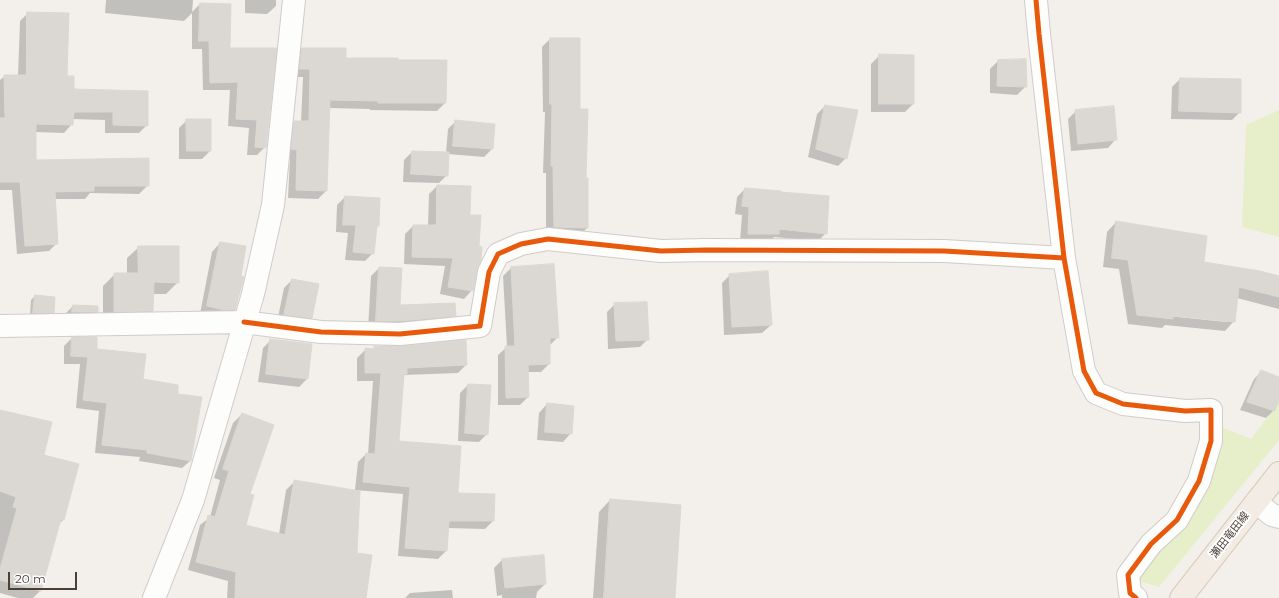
<!DOCTYPE html>
<meta charset="utf-8">
<style>
body{margin:0}
#map{position:relative;width:1279px;height:598px;overflow:hidden;background:#f3f0ec;font-family:Montserrat,sans-serif}
canvas{display:block}
.scale{position:absolute;left:8px;top:572px;width:69px;height:18px;box-sizing:border-box;border:2px solid #4b4036;border-top:0;padding-left:5px;font-size:12px;line-height:14px;white-space:nowrap;color:#4b4036;-webkit-text-stroke:3px #fff;paint-order:stroke}
</style>
<div id="map">
<canvas width="1279" height="598"></canvas>
<div class="scale">20 m</div>
</div>
<script>
const ctx = document.querySelector('canvas').getContext('2d');
ctx.lineJoin = 'round';
function fillPath(path, color) { ctx.fillStyle = color; ctx.fill(path, 'evenodd'); }
function stroke(path, color, width, dash) { ctx.strokeStyle = color; ctx.lineWidth = width; ctx.lineCap = dash ? 'butt' : 'round'; ctx.setLineDash(dash || []); ctx.stroke(path); }
function write(font, color, halo, rows, align = 'center') {
  ctx.font = font + ' Montserrat,"Noto Sans JP",sans-serif'; ctx.lineWidth = 4; ctx.setLineDash([]); ctx.textBaseline = 'middle'; ctx.strokeStyle = halo; ctx.fillStyle = color; for (const [text, x, y, turn = 0] of rows) {
    ctx.save(); ctx.translate(x, y); ctx.rotate((+turn || 0) * Math.PI / 180); ctx.textAlign = isNaN(turn) ? turn : align; if (halo) ctx.strokeText(text, 0, 0); ctx.fillText(text, 0, 0); ctx.restore();
  }
}
const green = new Path2D(`
 M1279,110V237L1242,227L1246,125Z
 M1279,402V440L1159,587L1133,579L1169,529L1221,427L1251,439Z`);
const shadow = new Path2D(`
 M106,0H193L192,13L184,21L105,13Z
 M245,0H276V6L267,14L245,13Z
 M200,4L229,49H275L265,147L257,155H247L249,128L228,126L230,90H203L202,49H192V12Z
 M28,13L73,90L147,125L139,133H105V120L72,119V124L64,133L35,132V161L148,185L139,194L90,193L85,199H54L57,243L49,251L17,254L12,190H0V80L5,76H18L20,21Z
 M550,39L579,110L585,179L587,228L579,236L546,235V173H543L545,112H543L542,47Z
 M302,49L345,59L397,61L445,103L437,111L370,110V109L329,108L326,191L318,199L288,198L290,157H284L286,130L295,122H301L303,77H292L294,57Z
 M879,56H913V104L905,112H871V64Z
 M998,61L1026,86L1017,95L990,93V69Z
 M1180,79L1240,80V112L1232,120L1171,119L1172,87Z
 M825,106L846,158L838,166L808,157L817,114Z
 M1076,111L1116,139L1108,148L1071,151L1068,119Z
 M187,120L210,151L202,159H179V128Z
 M456,121L492,149L484,157L448,154L447,175L439,183L403,182L404,160L412,152L446,153L448,129Z
 M437,186L469,216L476,269L472,290L464,299L440,294L445,266L404,264L405,234L413,226H428L429,194Z
 M745,189L826,233L818,241L774,237L770,242L740,241L742,215L735,214L737,197Z
 M345,197L378,226L376,228L373,253L365,261L345,260L348,233L336,232L337,205Z
 M1116,222L1202,263L1279,277V309L1237,298L1234,321L1225,331L1165,325L1162,328L1128,324L1119,269L1103,267L1107,232ZM1168,314L1227,320V322L1168,316Z
 M220,243L235,309L226,317L200,314L212,252Z
 M139,247L178,282L166,294H152V311L140,322L103,323V286L115,274H127V258Z
 M379,268L399,306L455,315L447,324L368,329L371,276Z
 M511,268L558,337L550,345L549,364L541,372H527L528,397L520,405H498V355L507,347L503,276Z
 M730,275L771,325L762,333L724,335L722,283Z
 M292,280L311,318L303,326L277,322L284,288Z
 M35,296L53,312L49,316H30L31,300Z
 M615,304L648,339L640,347L608,349L607,312Z
 M73,306L97,311L85,323L61,318Z
 M72,338L96,350L142,380L177,395L190,461L182,468L139,461L140,457L95,453L99,411L76,408L80,364H64V346Z
 M271,340L307,379L299,387L258,382L263,348Z
 M375,347L466,365L458,373L404,375L398,442L457,494L494,495L493,521L485,529L447,528L446,551L438,559L398,556L403,494L355,490L358,462L366,454H368L373,381H357V358L366,349L372,350Z
 M1262,371L1279,378V397L1274,410L1266,418L1240,410L1254,379Z
 M468,385L487,434L479,442L458,441L460,393Z
 M547,404L571,433L563,442L537,440L539,413Z
 M0,411L43,455L77,464L63,520L58,525L40,591L33,598H18L0,593Z
 M242,414L248,495L245,526L279,534L286,490L295,481L356,554L365,598H227L228,581L188,570L200,525L210,517L220,480L214,478L233,423Z
 M610,500L674,598H593L599,512Z
 M502,560L545,584L537,592L536,598H502V595L497,596L494,568Z
 M452,590L453,598H405L410,593Z`);
const building = new Path2D(`
 M200,3L231,4L230,48H277L266,148L255,147L257,120L236,119L238,82L210,83L209,41H199Z
 M27,12L69,13L67,76H74V89L148,91V126L113,125V112H74L73,125L36,124V160L149,158V186H94V191L55,192L58,244L25,246L20,182H0V118H5L4,75H26Z
 M550,38H580V109H588L586,178H588V228L554,227L553,166H551L552,104H550Z
 M302,48H346V58H398V60H447L446,103H378V101L330,100L327,191L296,190L297,150L291,149L294,121H309L310,69H299Z
 M879,54L914,55V104H879Z
 M1026,59L1027,87L997,86L998,60Z
 M1180,78L1241,79V113L1179,111Z
 M825,105L858,110L847,159L816,149Z
 M1114,106L1117,140L1078,144L1075,110Z
 M186,119H211V151H187Z
 M455,120L495,124L493,149L453,146Z
 M412,151L449,152L448,176L411,174Z
 M437,185L471,186L470,215H481L479,246L482,247L481,260L477,270L473,291L448,287L453,258L412,257L413,225H436Z
 M745,188L781,191V192L829,196L827,234L779,229V234H748L749,207L742,206Z
 M345,196L380,198L379,226H377L374,254L353,252L356,225H343Z
 M1116,221L1207,236L1204,262L1260,271L1279,276V297L1239,287L1235,322L1173,316V319L1137,315L1128,260L1112,258Z
 M220,242L246,246L241,276L244,277L235,310H224L207,306Z
 M138,246H179V283L154,282L153,311L114,312V273H138Z
 M554,264L559,338H550V364L528,365L529,397L506,398L505,346H515L511,267Z
 M379,267L402,268L400,305L455,303L456,316L400,321H376Z
 M768,271L772,325L732,327L729,274Z
 M292,279L319,284L312,318L284,315Z
 M35,295L55,297L54,313H33Z
 M647,302L649,340L616,341L614,303Z
 M73,305L98,306V312H72Z
 M72,337H97V349L146,354L143,379L178,385V394L202,397L191,461L147,453V450L102,445L107,403L83,400L88,357L71,356Z
 M270,339L312,344L308,379L266,374Z
 M466,340L467,365L407,368V374H404L399,441L461,446L458,493L495,494L494,521H449L447,551L405,548L410,487L363,482L366,453L375,454L381,373H365V348L374,349V346H401Z
 M1261,370L1279,377V400L1275,411L1247,402Z
 M468,384L491,385L488,435L465,433Z
 M547,403L574,406L572,434L545,432Z
 M0,410L52,422L44,455L79,464L64,520L61,519L41,591L0,580V569L17,508L13,507L16,497L0,491Z
 M242,413L274,425L250,494L254,495L246,525L285,535L294,480L360,491L357,553L372,555L366,598H235L236,572L196,562L208,515L215,517L229,471L223,469Z
 M610,499L681,505L675,598H604Z
 M544,555L546,584L505,588L502,559Z`);
const minor = new Path2D(`
 M1036,0L1039,34L1064,258L1084,371L1096,393L1123,404L1185,411L1211,410V441L1199,481L1177,520L1151,544L1128,575L1130,593L1136,598
 M0,326L244,322L321,332L400,334L480,326L489,272L498,254L521,244L548,239L661,251L707,250L944,251L1064,258
 M1256,502L1272,515L1279,517
 M154,598L193,500L253,294L273,205L294,0`);
const major = new Path2D(`
 M1181,598L1279,473`);
const cycleway = new Path2D(`
 M1036,0L1039,34L1064,258L1084,371L1096,393L1123,404L1185,411L1211,410V441L1199,481L1177,520L1151,544L1128,575L1130,593L1136,598
 M244,322L321,332L400,334L480,326L489,272L498,254L521,244L548,239L661,251L707,250L944,251L1064,258`);
const streetNames = [
 ["瀬田竜田線",1230,535,-52]
];
fillPath(green, '#e6efc9');
fillPath(shadow, '#0003');
fillPath(building, '#dbd7d2');
stroke(building, '#dcd7d1', 1);
stroke(minor, '#d0ccc8', 24);
stroke(major, '#d8c9b7', 24);
stroke(minor, '#fdfdfc', 22);
stroke(major, '#f2ece4', 22);
stroke(cycleway, '#e8590c', 5);
write('11px', '#4b4036', '#fff', streetNames);
</script>
